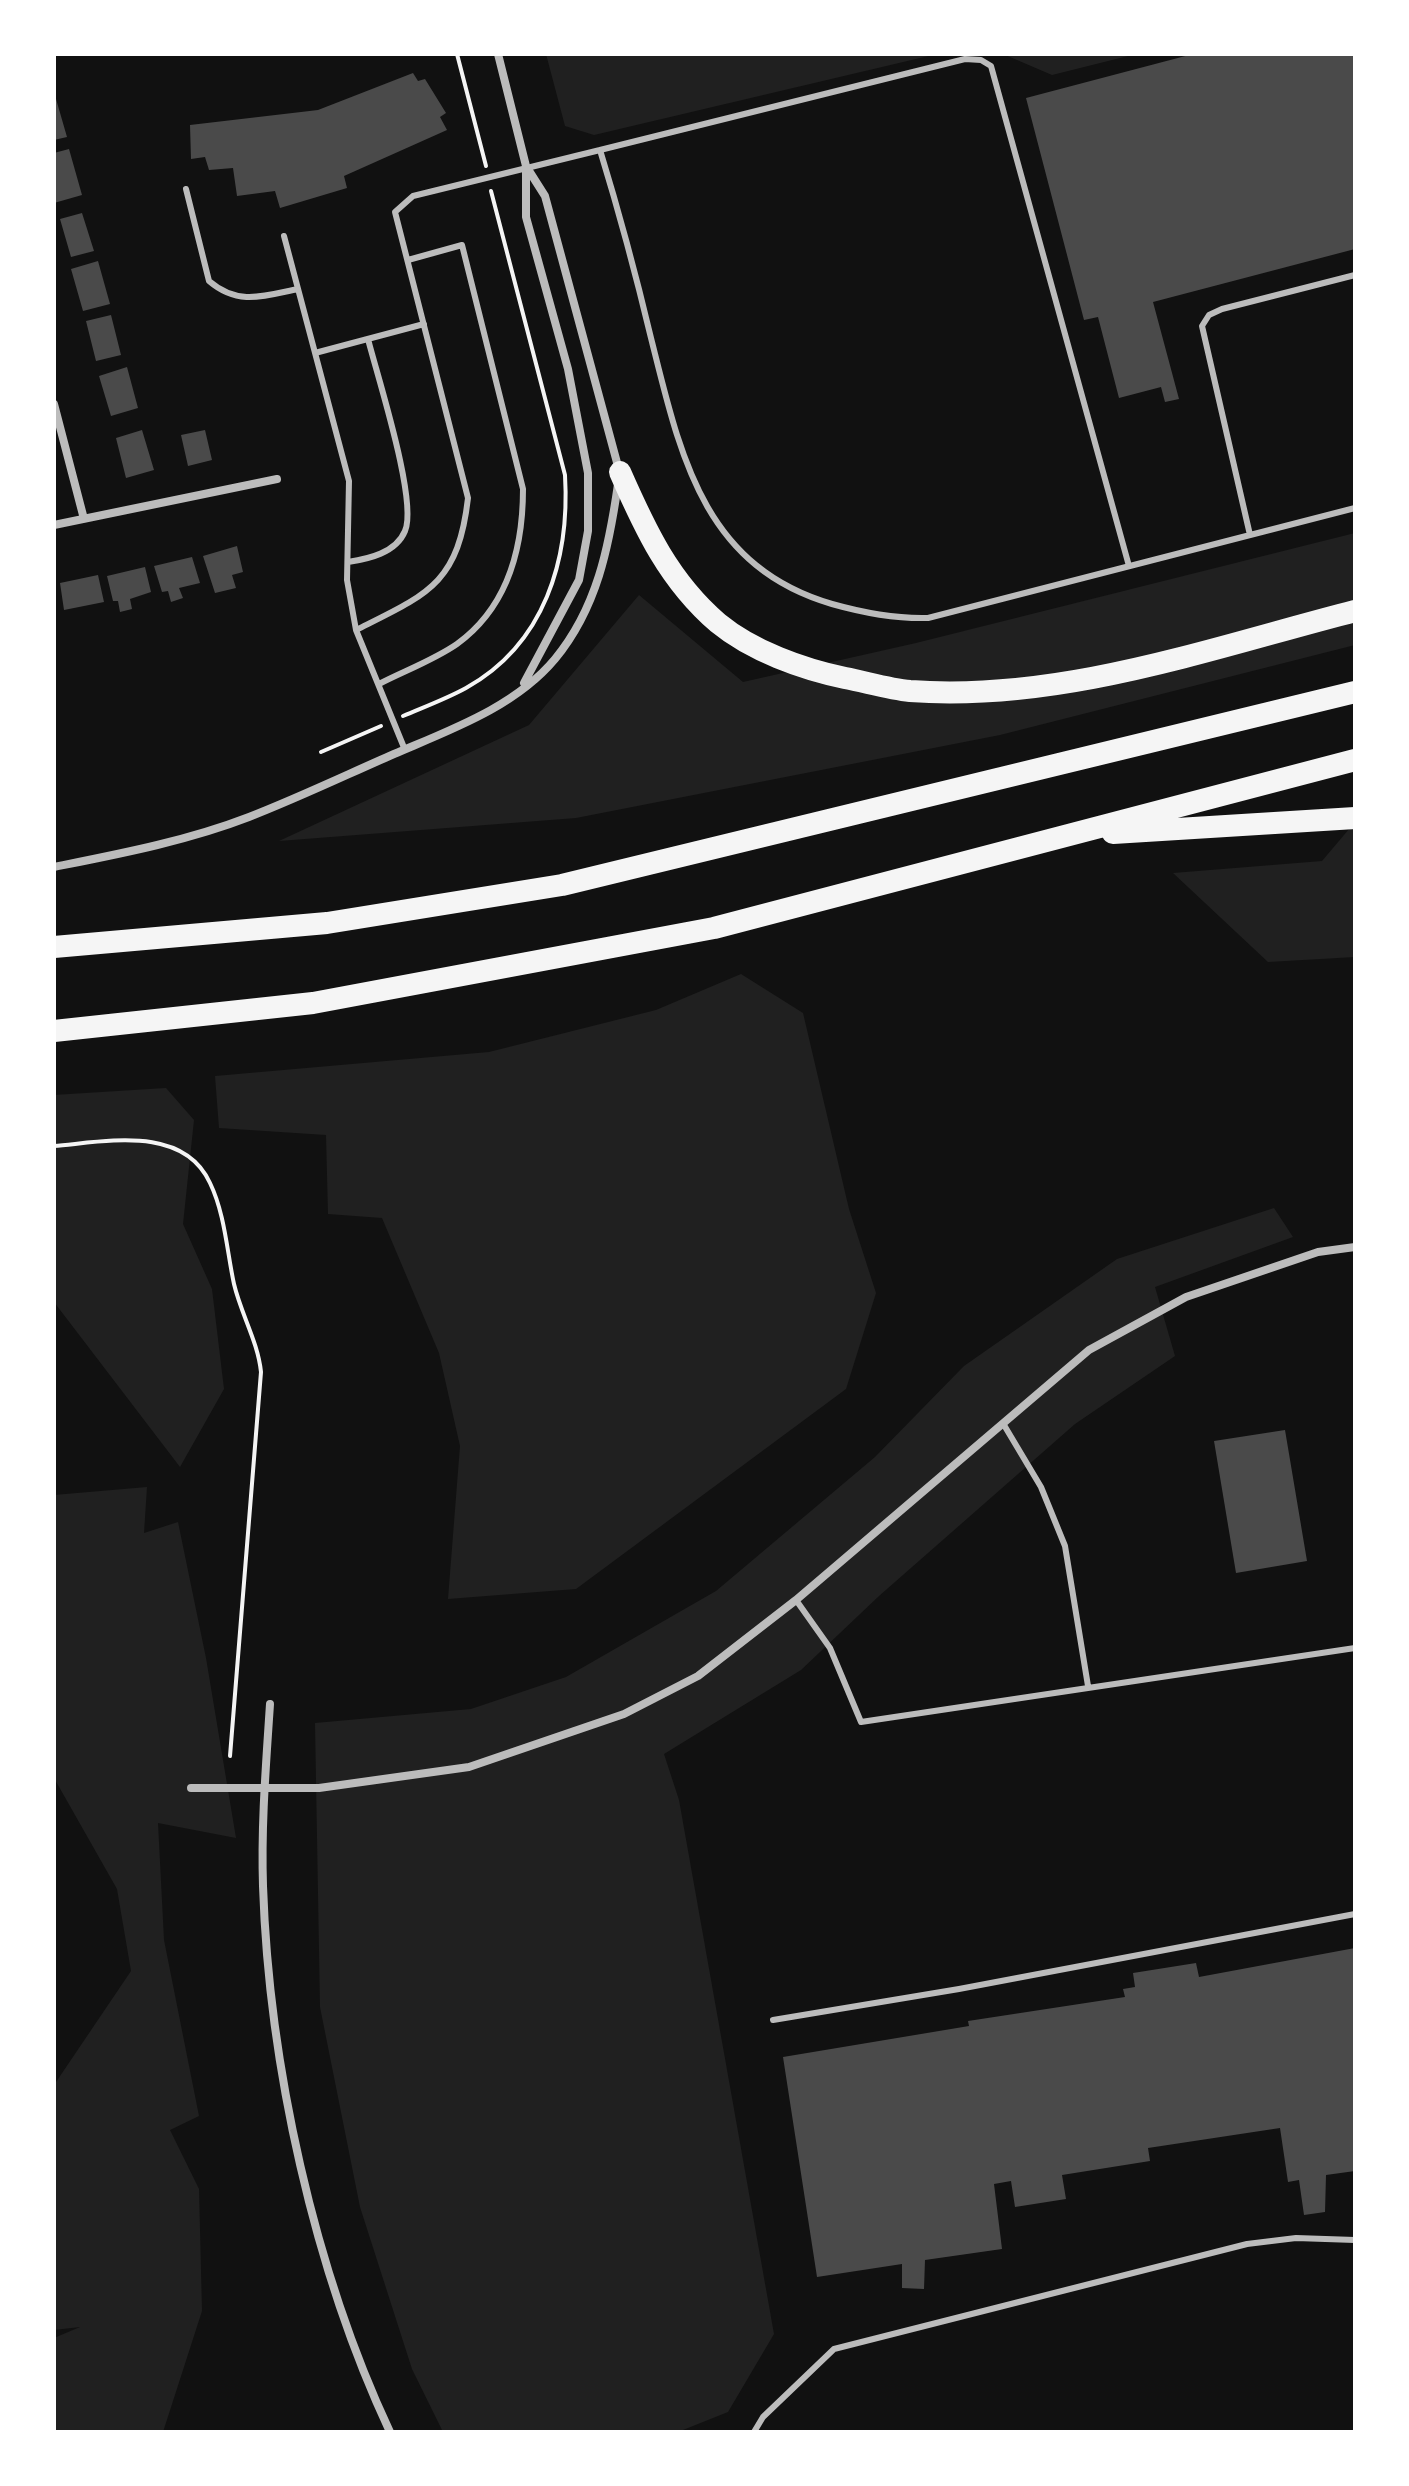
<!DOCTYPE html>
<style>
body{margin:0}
#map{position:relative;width:1409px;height:2486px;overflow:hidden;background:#111;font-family:"Fira Sans Condensed",sans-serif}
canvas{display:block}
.frame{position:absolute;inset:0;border:56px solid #fff;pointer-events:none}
</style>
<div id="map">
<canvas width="1409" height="2486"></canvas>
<div class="frame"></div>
</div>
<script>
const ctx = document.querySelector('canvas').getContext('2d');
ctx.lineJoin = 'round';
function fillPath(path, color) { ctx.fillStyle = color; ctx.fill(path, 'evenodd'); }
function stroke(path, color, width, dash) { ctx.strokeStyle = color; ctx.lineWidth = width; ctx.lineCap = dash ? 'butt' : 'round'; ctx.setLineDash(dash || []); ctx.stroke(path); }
const green = new Path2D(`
 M546,54H937L594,135L565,126Z
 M1003,54H1136L1052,75Z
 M1355,533V645L1000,735L576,818L279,841L529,725L639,595L743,682L916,643Z
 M1355,822V957L1268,962L1173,873L1322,861Z
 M741,974L803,1013L849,1209L876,1293L846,1389L576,1589L448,1599L460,1446L439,1353L382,1218L328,1214L326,1135L219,1128L215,1076L489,1052L656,1010Z
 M166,1088L194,1120L183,1224L212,1289L224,1389L180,1467L54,1302V1095Z
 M1274,1208L1293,1237L1155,1287L1175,1356L1075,1424L879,1596L801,1670L664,1754L679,1800L774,2334L728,2412L678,2432H443L412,2369L360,2207L320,2007L315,1723L471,1709L566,1677L716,1591L875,1457L964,1366L1117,1259Z
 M147,1487L144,1533L178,1522L206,1658L236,1838L158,1823L164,1940L199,2116L170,2130L199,2189L202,2311L163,2432H54V2338L80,2327L54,2330V2085L131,1971L117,1889L54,1778V1495Z`);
const building = new Path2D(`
 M1193,54H1355V249L1153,302L1179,399L1165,402L1161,387L1119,398L1098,317L1084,320L1026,98Z
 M413,73L418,81L425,79L446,113L440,117L447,130L344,176L347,188L280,208L275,191L237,196L233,168L209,170L205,157L191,159L190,125L318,110Z
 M54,92L67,137L54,140Z
 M69,149L82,195L54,203V153Z
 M82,213L94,251L71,257L60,219Z
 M98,261L110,304L83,311L71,269Z
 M111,315L121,355L96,361L86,321Z
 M127,367L138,408L111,416L99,376Z
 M142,430L154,470L126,478L116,438Z
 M205,430L212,460L188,466L181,435Z
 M237,546L243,572L232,575L236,588L215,593L203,556Z
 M192,557L200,583L179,588L183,598L171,602L168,591L162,592L154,566Z
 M145,567L151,592L130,599L132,609L120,612L118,601H113L107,576Z
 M98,575L104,602L64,610L60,583Z
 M1285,1430L1307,1561L1236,1573L1214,1441Z
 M1355,1948V2171L1326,2175L1325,2212L1304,2215L1299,2180L1288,2182L1280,2128L1148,2148L1150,2161L1062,2175L1066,2199L1015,2207L1011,2181L994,2184L1002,2249L925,2260L924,2289L902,2288V2264L817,2277L783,2057L969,2026L968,2021L1125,1997L1123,1989L1135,1987L1133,1973L1196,1963L1199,1977Z`);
const path = new Path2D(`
 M457,54L486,166
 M403,716C424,707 446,699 466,688C545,644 570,559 565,475L491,191
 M321,752L381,726
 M54,1146C104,1142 183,1124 210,1183C225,1214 227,1252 234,1284C241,1314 258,1342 261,1372L230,1756`);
const service = new Path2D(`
 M600,150L965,59L981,60L991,66L1129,566
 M186,189L209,281C238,306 264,296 298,289
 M284,236L349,481L347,580L356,630L405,750
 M315,353L424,324
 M1250,535L1202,326L1209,315L1222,309L1355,275
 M348,562C368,559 396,553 405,531C418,501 377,375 368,339
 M356,630C428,594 458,584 468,498L395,212L413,196L600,150C619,212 636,275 651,338C680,453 702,566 832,604C864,613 894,619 928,618L1355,508
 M379,684C404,671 434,660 457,644C508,607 523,549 523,489L462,245L408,260
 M1004,1425L1041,1487L1065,1546L1088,1686
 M796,1600L830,1648L861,1722L1355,1648
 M773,2020L959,1989L1355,1914
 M754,2432L763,2417L834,2349L1247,2244L1296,2238L1355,2240`);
const minor = new Path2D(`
 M498,54L526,166V217L568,369L588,473V531L579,580L524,683
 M526,166L545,196L619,470
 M54,404L84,519
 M54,525L277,479
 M54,867C119,854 187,841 249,817C298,798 346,775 394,754C450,730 515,707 555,659C597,608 609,547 618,484
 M270,1704C266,1765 261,1825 263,1886C269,2065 314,2270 390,2432
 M191,1788H319L469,1767L624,1714L698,1676L796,1600L1089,1350L1186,1297L1318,1252L1355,1247`);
const motorway = new Path2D(`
 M620,472C645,529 669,581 718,623C752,651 802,669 845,678C866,682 889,689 910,691C1061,702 1211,648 1355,611
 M1113,833L1355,818
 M54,947L327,923L562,885L1355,692
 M54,1031L313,1003L714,928L1355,760`);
fillPath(green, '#202020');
fillPath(building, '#4a4a4a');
stroke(path, '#f5f5f5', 4);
stroke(service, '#bcbcbc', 6);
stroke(minor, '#bcbcbc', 8);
stroke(motorway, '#f5f5f5', 22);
</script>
